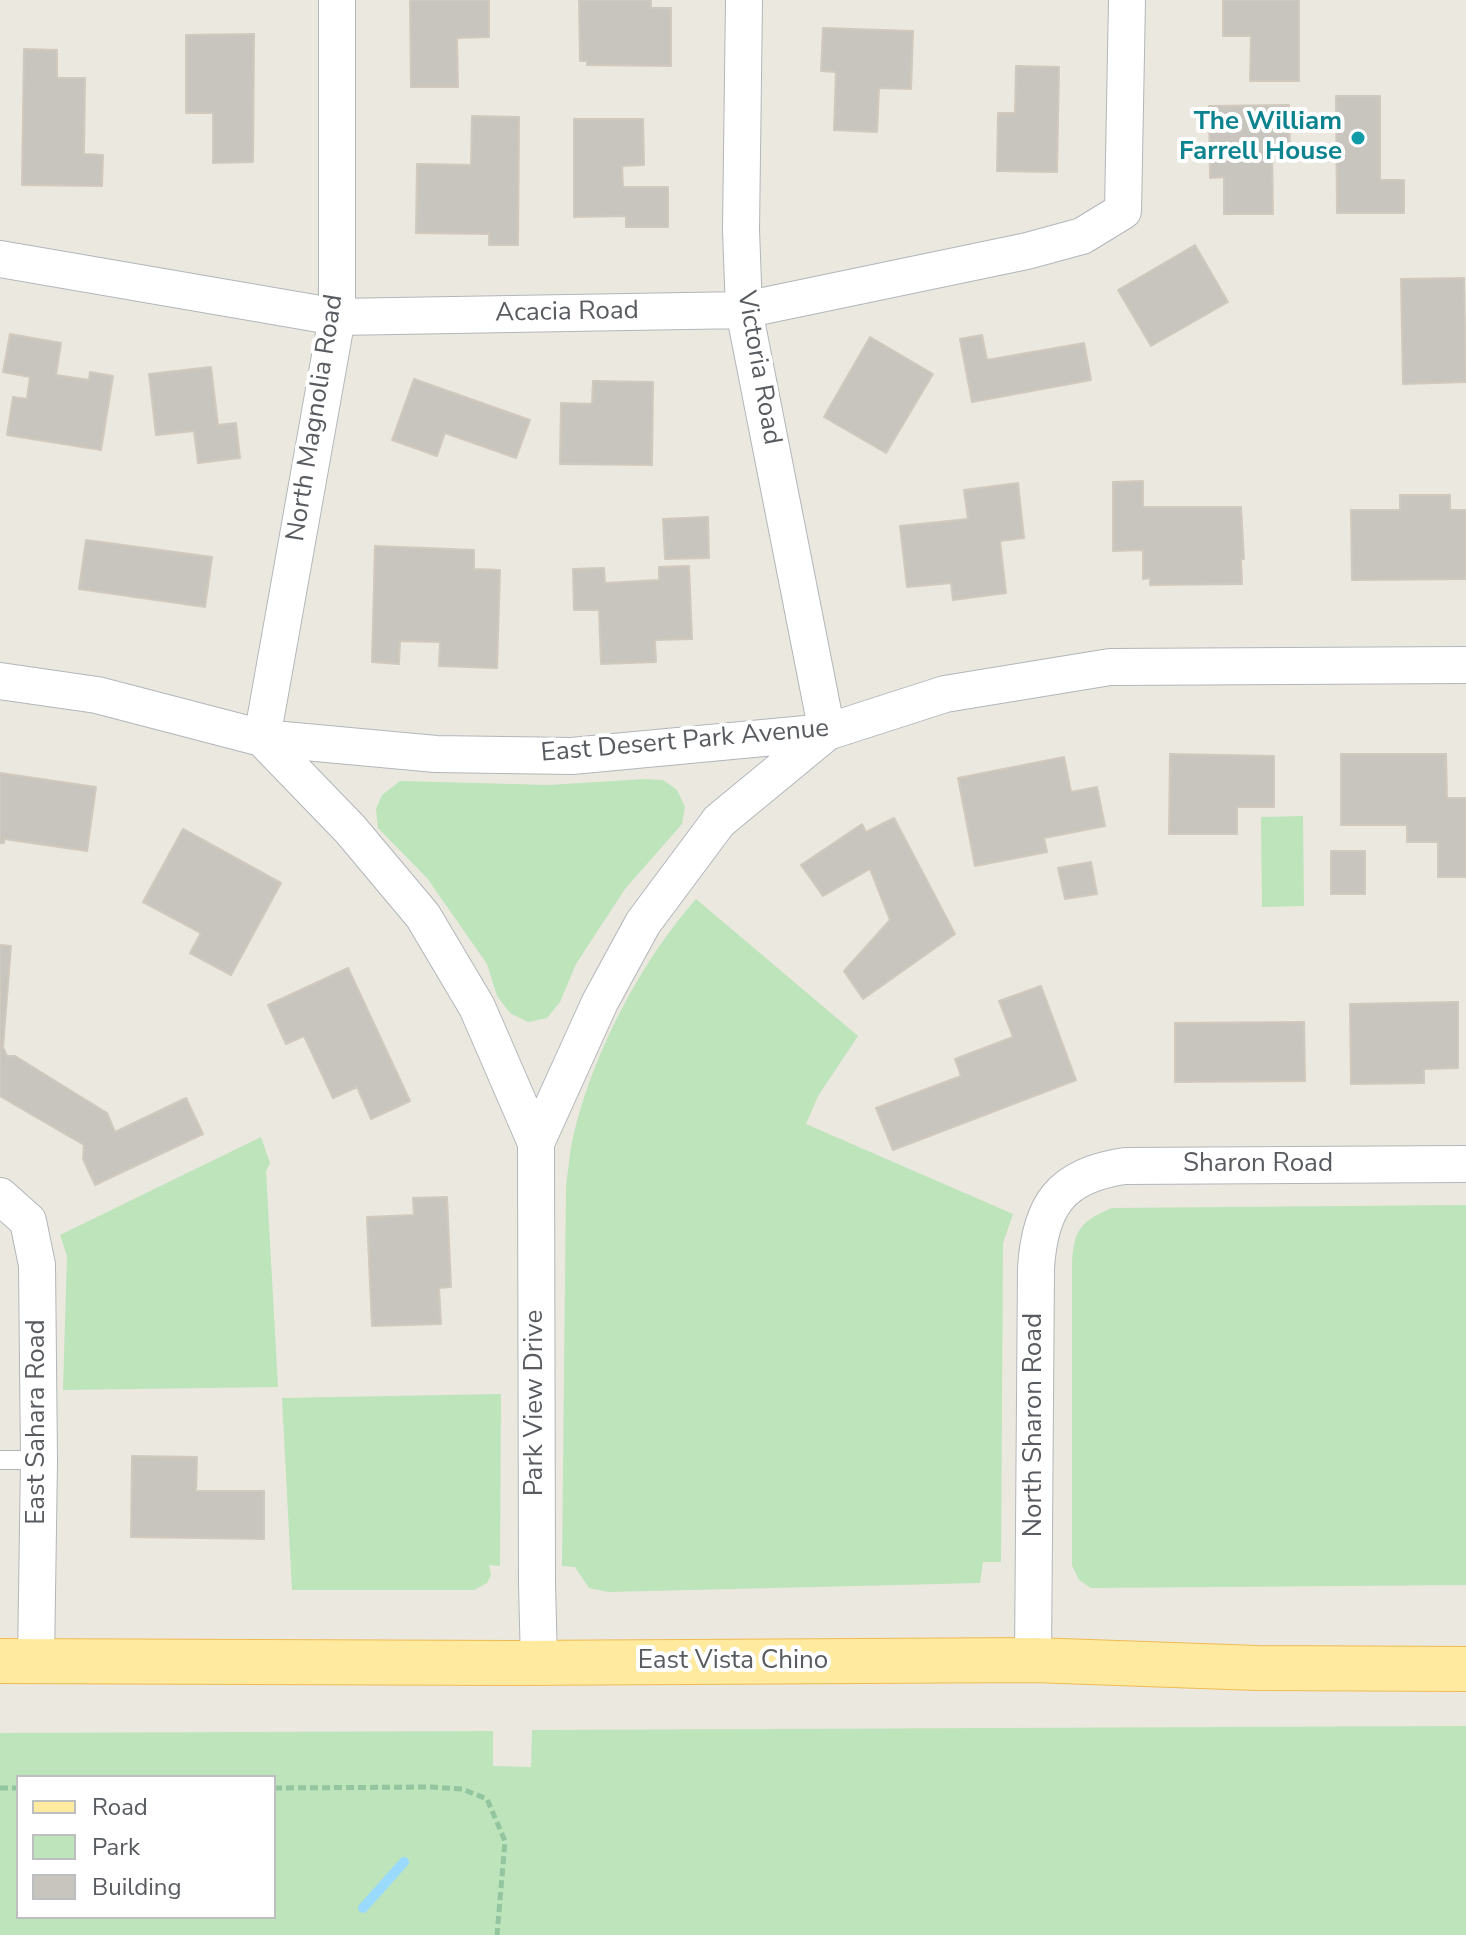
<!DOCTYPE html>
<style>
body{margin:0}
#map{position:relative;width:1466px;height:1935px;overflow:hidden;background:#ebe8df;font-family:"Nunito Sans",sans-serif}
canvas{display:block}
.legend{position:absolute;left:16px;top:1775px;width:260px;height:144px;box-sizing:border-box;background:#fff;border:2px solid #bcbebf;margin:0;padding:10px 14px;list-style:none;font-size:24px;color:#585c60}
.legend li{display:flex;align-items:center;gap:16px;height:40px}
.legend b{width:40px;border:2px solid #bcbebf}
</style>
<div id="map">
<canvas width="1466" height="1935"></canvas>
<ul class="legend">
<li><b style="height:10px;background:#ffeaa0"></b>Road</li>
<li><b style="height:22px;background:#bde4ba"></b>Park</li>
<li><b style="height:22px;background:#c8c4be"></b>Building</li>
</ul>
</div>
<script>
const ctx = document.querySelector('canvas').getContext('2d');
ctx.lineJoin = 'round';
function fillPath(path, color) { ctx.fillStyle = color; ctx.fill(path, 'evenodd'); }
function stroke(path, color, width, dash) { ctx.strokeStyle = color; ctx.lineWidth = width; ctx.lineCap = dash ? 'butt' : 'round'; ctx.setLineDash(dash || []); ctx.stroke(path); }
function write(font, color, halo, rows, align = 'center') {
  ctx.font = font + ' "Nunito Sans",sans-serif'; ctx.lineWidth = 8; ctx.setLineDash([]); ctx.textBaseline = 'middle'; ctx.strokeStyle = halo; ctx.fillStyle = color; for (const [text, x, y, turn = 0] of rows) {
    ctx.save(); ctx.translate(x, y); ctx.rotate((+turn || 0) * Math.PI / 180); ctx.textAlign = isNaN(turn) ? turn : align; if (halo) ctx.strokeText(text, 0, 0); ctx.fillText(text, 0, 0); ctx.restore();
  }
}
const green = new Path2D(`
 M645,779L663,780L677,790L685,807L682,824L625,889L576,964L560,1002L547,1018L528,1022L510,1013L497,996L487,964L427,878L378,828L376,809L382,795L400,781L549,785Z
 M1303,816L1304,906L1262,907L1261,817Z
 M696,899L858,1036L818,1096L806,1124L1013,1214L1003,1243L1001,1562H983L980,1583L608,1592L589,1588L575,1567L562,1566L566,1186C569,1166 570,1145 576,1125C597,1046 642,960 696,899Z
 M261,1137L270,1163L266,1171L278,1387L63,1390L67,1256L60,1235Z
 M1466,1205V1585L1091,1588L1079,1580L1072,1565V1266C1073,1231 1080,1221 1112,1208Z
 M501,1394L500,1566L489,1565L491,1575L487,1583L474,1590H292L282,1398Z
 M1466,1726V1935H0V1733L493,1731V1766L531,1767L532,1730ZM18,1777H274V1917H18Z`);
const stream = new Path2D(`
 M363,1908L404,1862`);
const building = new Path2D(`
 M410,0H489V37L457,38L458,87H411Z
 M579,0H651V8H671V66L587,65V61H580Z
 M1223,0H1299V81H1250L1251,36H1223Z
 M823,28L913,31L911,89L879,88L877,132L834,130L836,72L821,71Z
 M254,34L253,162L213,163V113H186V35Z
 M24,49L57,50V78H85L84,154L103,155L102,186L22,185Z
 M1016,66L1059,67L1057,172L997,171L998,113H1015Z
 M1336,96H1380V180H1404V213H1337Z
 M1289,105L1290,150L1272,151L1273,214H1224V177L1210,178L1209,106Z
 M472,116L519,117L518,245H489V234L416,233L417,164L471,165Z
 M574,119H643L644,165L622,166L623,187H668V227H626V216L574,217Z
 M1195,245L1228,302L1151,346L1118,290Z
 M1464,278L1466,382L1403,384L1401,279Z
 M10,334L61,343L56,375L89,380L90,372L113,376L101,450L7,435L13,397L27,399L30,377L3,372Z
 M982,335L987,360L1084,343L1091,380L972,402L960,339Z
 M870,337L933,374L886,453L824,417Z
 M211,367L218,425L236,423L240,458L198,463L194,431L156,435L149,374Z
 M414,379L530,420L516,458L445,433L437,456L392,440Z
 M593,381L653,382L652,465L560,464L561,403L592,404Z
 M1143,481V507H1241L1244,559H1241L1242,584L1150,585V578L1143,579V550L1113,551V482Z
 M1018,483L1024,538L1000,541L1006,593L953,600L951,583L907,587L900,526L968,519L964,490Z
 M1400,495H1450V510H1466V579L1352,580L1351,510H1400Z
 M708,517L709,558L665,559L663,519Z
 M86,540L212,557L205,607L79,589Z
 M375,546L474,550V569L500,570L497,668L439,666L440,642L400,641L399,664L372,662Z
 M689,566L692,639L655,640L656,662L601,664L599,610H574L573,569L604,568L605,583L659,580V567Z
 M1170,754L1274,756V807H1237V834H1169Z
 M1341,754H1446L1447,798H1466V877H1438V842H1407V825H1341Z
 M1064,757L1071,792L1097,787L1105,826L1044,838L1047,852L975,866L958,778Z
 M0,773L96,787L87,851L4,839V843H0Z
 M894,818L955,934L863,999L844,971L890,920L870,869L823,896L801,865L862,824L866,832Z
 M183,829L281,883L231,975L190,953L201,933L143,902Z
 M1331,851H1365V894H1331Z
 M1091,862L1097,894L1065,899L1058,868Z
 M0,945L11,946L3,1047L7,1056H15L107,1113L115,1132L186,1098L203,1134L95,1185L83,1159L84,1145L0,1096Z
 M348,968L410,1101L371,1119L357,1087L333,1098L304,1036L286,1044L268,1005Z
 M1041,986L1076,1080L893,1150L876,1108L961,1076L955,1059L1013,1037L999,1001Z
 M1458,1002V1068L1424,1069V1083L1351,1084L1350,1004Z
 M1304,1022L1305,1081L1175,1082V1023Z
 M447,1197L451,1287L439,1288L441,1324L372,1326L367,1217L414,1215L413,1198Z
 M132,1456L197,1457L196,1491H264V1539L131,1537Z`);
const path = new Path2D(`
 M0,1788H18
 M274,1788L432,1787L462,1789L487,1799L505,1841L497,1935`);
const service = new Path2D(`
 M0,1460H39`);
const minor = new Path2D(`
 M337,0V317L262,738L350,829L423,916L477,1007L536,1143L537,1584L539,1662
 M0,259L337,317L744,310L1027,251L1082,236L1123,211L1127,0
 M0,681L97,695L262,738L436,754L572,756L827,732L945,694L1110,667L1466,665
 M536,1143L600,1002L643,923L719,821L827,732L744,310L741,230L744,0
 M0,1196L28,1221L37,1265L39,1460L36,1661
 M1033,1660L1036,1268C1040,1205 1061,1175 1125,1166L1466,1164`);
const primary = new Path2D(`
 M0,1661L513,1663L1033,1660L1257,1668L1466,1669`);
const markers = [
 [1358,138,8,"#0f9aa8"]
];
const cultureNames = [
 ["The William",1342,123],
 ["Farrell House",1342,153]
];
const streetNames = [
 ["Acacia Road",567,313,-1],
 ["Victoria Road",758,368,80],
 ["North Magnolia Road",316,418,-81],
 ["East Desert Park Avenue",685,742,-5],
 ["Sharon Road",1258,1165],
 ["Park View Drive",536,1403,-90],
 ["East Sahara Road",38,1422,-90],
 ["North Sharon Road",1035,1425,-90],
 ["East Vista Chino",733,1662]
];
fillPath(green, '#bde4ba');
stroke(stream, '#9bdaff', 10);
fillPath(building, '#c8c4be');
stroke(building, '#d0c9bd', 2);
stroke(service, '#b2b6ba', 20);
stroke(minor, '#b2b6ba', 38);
stroke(primary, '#f1bb52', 46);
stroke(path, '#93c59e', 5, [8, 4]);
stroke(service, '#fff', 18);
stroke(minor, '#fff', 36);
stroke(primary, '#ffeaa0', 44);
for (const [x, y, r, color] of markers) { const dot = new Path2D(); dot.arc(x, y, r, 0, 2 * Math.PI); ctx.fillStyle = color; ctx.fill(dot); stroke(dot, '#fff', 3); }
write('bold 26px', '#0d838f', '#fff', cultureNames, 'right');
write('26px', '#585c60', '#fff', streetNames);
</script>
